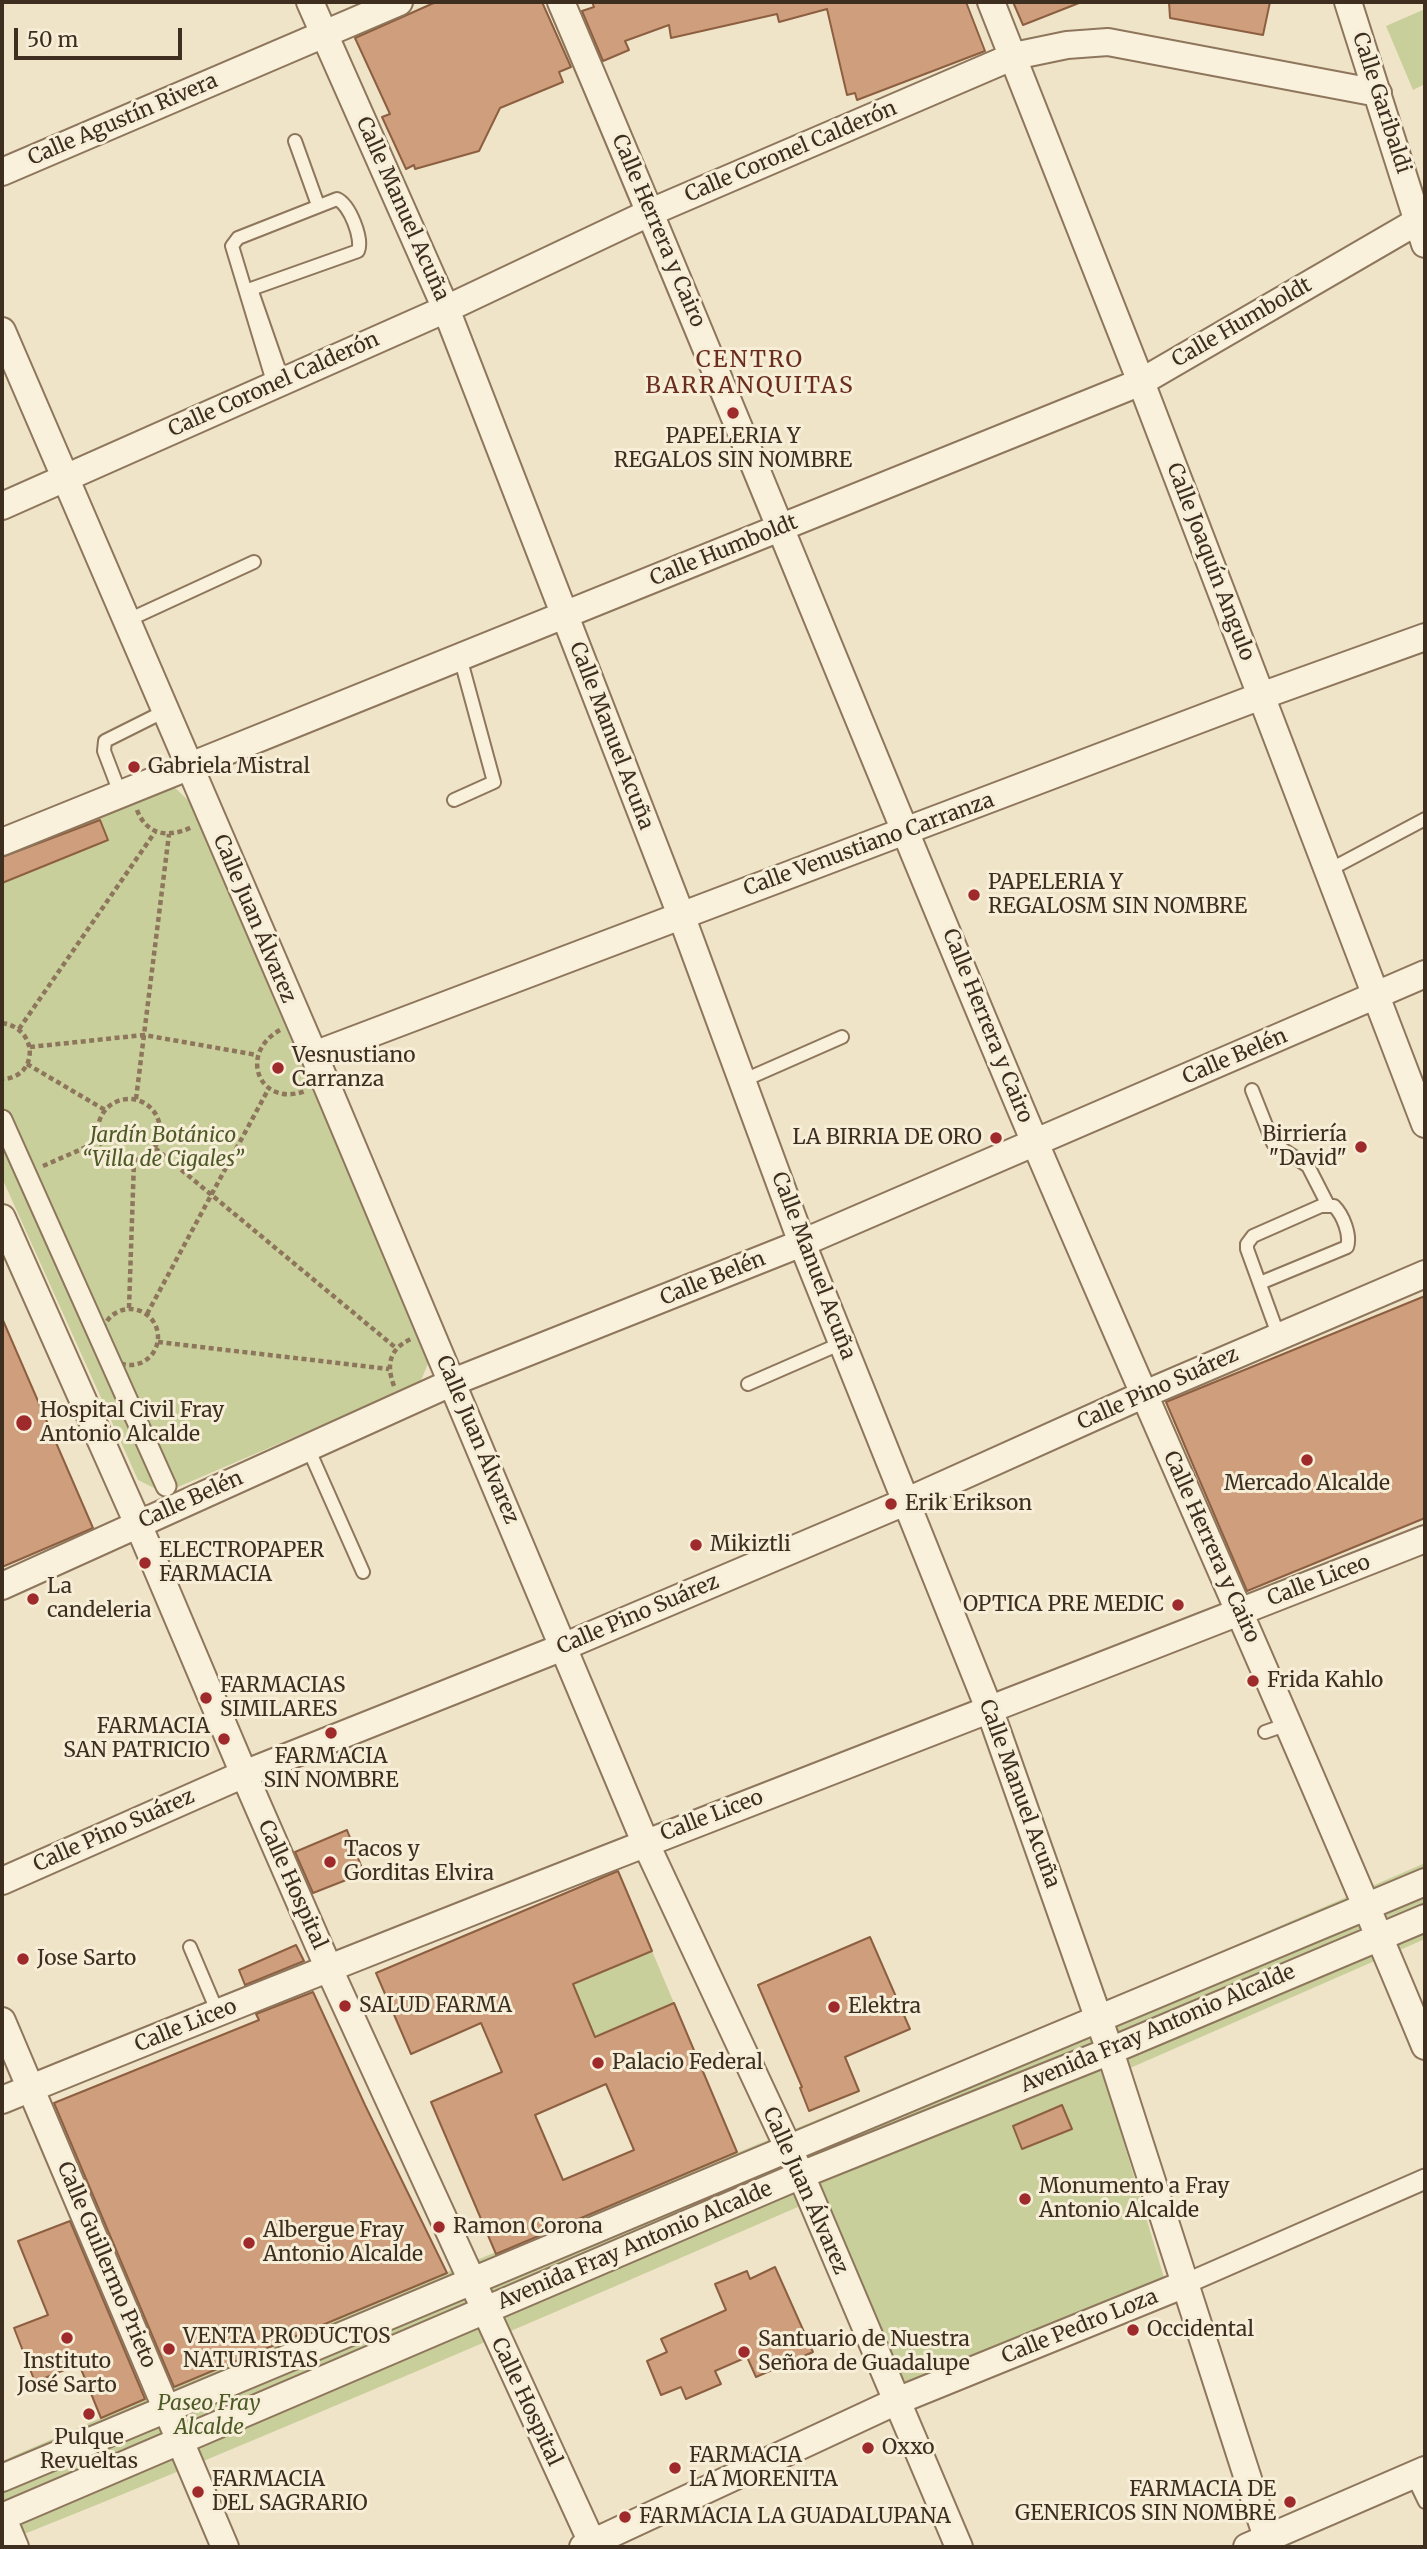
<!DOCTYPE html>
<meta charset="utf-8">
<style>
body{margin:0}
#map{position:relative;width:1427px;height:2549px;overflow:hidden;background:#f0e4c8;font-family:Merriweather,serif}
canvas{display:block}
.frame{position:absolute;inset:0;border:4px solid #3d2e20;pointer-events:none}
.scale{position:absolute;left:14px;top:28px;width:168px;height:32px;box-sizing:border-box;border:4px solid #3d2e20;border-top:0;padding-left:9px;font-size:21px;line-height:24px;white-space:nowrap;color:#3d2e20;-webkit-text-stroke:5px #f7eed8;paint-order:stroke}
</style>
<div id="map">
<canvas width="1427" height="2549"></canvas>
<div class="frame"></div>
<div class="scale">50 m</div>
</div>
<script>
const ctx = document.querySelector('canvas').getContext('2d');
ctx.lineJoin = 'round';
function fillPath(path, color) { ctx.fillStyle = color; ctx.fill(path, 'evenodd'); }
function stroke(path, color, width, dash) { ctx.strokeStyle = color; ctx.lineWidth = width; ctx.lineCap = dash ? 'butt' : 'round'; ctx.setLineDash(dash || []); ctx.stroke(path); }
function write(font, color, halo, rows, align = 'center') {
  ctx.font = font + ' Merriweather,serif'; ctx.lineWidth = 6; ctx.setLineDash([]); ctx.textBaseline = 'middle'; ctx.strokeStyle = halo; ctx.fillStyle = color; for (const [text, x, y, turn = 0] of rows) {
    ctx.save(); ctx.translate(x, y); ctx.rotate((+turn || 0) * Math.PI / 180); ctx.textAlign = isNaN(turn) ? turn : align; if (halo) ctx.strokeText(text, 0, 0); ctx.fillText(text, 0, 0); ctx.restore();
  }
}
const green = new Path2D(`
 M1425,9V84L1413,90L1386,26Z
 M171,784L189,801L429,1361L420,1383L164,1493L138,1480L2,1178V847Z
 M1425,1863V1939L1105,2079L1165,2281L914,2385L900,2379L821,2197C549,2315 277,2433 2,2543V2461C473,2255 954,2070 1425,1863Z
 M652,1951L674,2003L595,2037L573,1984Z`);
const building = new Path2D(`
 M436,2H542L571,67L559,72L563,82L500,108L479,151L415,169L414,165L406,169L382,117L390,114L355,38Z
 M592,2H966L985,51L857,100L855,93L847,95L827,9L779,22L777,14L671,38L669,25L625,41L629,50L603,61L582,11L594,7Z
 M1013,2H1079V3L1023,25Z
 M1169,2H1270L1263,35L1170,18Z
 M100,820L108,840L2,883V857Z
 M1425,1296V1518L1247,1591L1166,1402Z
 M2,1318L93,1528L2,1567Z
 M347,1830L364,1873L313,1893L295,1852Z
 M618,1871L652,1951L573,1984L595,2037L674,2003L737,2152L496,2254L431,2102L502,2072L481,2023L411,2054L376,1973ZM606,2084L634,2150L563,2180L535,2115Z
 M870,1937L910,2029L845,2057L859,2091L809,2111L800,2088L802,2087L758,1985Z
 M296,1945L304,1961L245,1985L239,1970Z
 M313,1992L365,2105L447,2273L174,2387L54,2103L259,2020L256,2014Z
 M1062,2105L1072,2129L1022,2149L1013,2126Z
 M70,2221L145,2399L101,2418L79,2364L35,2382L14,2328L48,2315L18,2241Z
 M775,2267L813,2352L756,2377L747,2357L715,2371L721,2384L686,2399L681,2387L661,2395L647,2361L667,2352L661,2339L726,2310L715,2284L747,2271L750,2279Z`);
const path = new Path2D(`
 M137,810C147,836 169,838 192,827
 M2,1023C39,1028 39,1078 2,1079
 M19,1029L155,832
 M280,1030C237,1054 260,1108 305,1091
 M30,1047L144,1035L257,1055
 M27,1064L105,1110
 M98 1130a31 31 0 1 1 62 0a31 31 0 1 1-62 0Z
 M136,1099L169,834
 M155,1148L396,1348
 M43,1166L100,1141
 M129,1308L134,1161
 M102 1337a28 28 0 1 1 56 0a28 28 0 1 1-56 0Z
 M147,1314L269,1088
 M158,1342L389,1369
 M394,1386C386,1365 389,1349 411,1339`);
const service = new Path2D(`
 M295,141L318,205
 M274,385L232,246L238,238L337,199C350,205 363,239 358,251L251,289L283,381
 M126,621L254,562
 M120,793L104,751L105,741L165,711
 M454,800L494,782L460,657
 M1329,870L1425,819
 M742,1081L842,1037
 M1252,1090L1273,1143L1308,1166L1328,1205
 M1260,1283L1347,1247C1351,1235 1343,1215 1334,1206H1321L1253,1236L1247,1244V1249L1279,1337
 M748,1384L842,1343
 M308,1448L363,1572
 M1265,1732L1288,1724
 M190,1947L218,2013
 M1412,2475L1425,2502`);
const pedestrian = new Path2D(`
 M2,1120L166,1486
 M1185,2284L1425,2179`);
const minor = new Path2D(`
 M310,2L446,309L681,915L802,1243L990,1711L1110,2051L1270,2547
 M561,2C723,381 875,765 1036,1145C1165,1446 1300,1744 1425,2046
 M991,2L1141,382L1425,1124
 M1348,2L1425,244
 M2,172L399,2
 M2,331L314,1055L645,1842L801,2175L959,2547
 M2,506L446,309L651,212L1014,56L1067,45L1108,42L1378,93
 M2,842L1141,382L1425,217
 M314,1055L1261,696L1425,637
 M2,1218L138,1524L244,1774L329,1969L594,2547
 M2,1586L453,1382L802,1243L1425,974
 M2,1881L244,1774L563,1647L905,1502L1145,1394L1425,1274
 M2,2021L225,2547
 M2,2100C474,1907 951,1726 1425,1539
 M2,2478L1425,1882
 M2,2516L15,2547
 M2,2517L801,2175L1110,2051L1425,1918
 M583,2547L897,2401L1185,2284
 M1247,2547L1425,2470`);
const markers = [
 [733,413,7,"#9e2a2b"],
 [134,767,7,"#9e2a2b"],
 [974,895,7,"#9e2a2b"],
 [278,1068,7,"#9e2a2b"],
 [996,1138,7,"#9e2a2b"],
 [1361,1147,7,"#9e2a2b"],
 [24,1423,9,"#9e2a2b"],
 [1307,1460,7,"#9e2a2b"],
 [891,1504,7,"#9e2a2b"],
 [696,1545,7,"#9e2a2b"],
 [145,1563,7,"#9e2a2b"],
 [33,1599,7,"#9e2a2b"],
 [1178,1605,7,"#9e2a2b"],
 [1253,1681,7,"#9e2a2b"],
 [206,1698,7,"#9e2a2b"],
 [331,1733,7,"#9e2a2b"],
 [224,1739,7,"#9e2a2b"],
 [330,1862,7,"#9e2a2b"],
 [23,1959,7,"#9e2a2b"],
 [345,2006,7,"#9e2a2b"],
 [834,2007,7,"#9e2a2b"],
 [598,2063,7,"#9e2a2b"],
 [1025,2199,7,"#9e2a2b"],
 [439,2227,7,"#9e2a2b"],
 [249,2243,7,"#9e2a2b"],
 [1133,2330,7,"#9e2a2b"],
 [67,2338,7,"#9e2a2b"],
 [169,2349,7,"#9e2a2b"],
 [744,2352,7,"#9e2a2b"],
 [89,2414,7,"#9e2a2b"],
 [868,2448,7,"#9e2a2b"],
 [675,2468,7,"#9e2a2b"],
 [198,2492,7,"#9e2a2b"],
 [1290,2502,7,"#9e2a2b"],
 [625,2517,7,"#9e2a2b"]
];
const streetNames = [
 ["Calle Garibaldi",1381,103,72],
 ["Calle Agustín Rivera",123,120,-23],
 ["Calle Coronel Calderón",791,152,-23],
 ["Calle Manuel Acuña",402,209,66],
 ["Calle Herrera y Cairo",658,231,67],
 ["Calle Humboldt",1242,323,-30],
 ["Calle Coronel Calderón",274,385,-24],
 ["Calle Humboldt",724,551,-22],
 ["Calle Joaquín Angulo",1210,562,69],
 ["Calle Manuel Acuña",611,736,69],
 ["Calle Venustiano Carranza",869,845,-20],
 ["Calle Juan Álvarez",254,919,67],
 ["Calle Herrera y Cairo",987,1026,68],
 ["Calle Belén",1235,1057,-23],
 ["Calle Manuel Acuña",813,1266,69],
 ["Calle Belén",713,1279,-22],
 ["Calle Pino Suárez",1158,1389,-24],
 ["Calle Juan Álvarez",477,1440,67],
 ["Calle Belén",191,1500,-24],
 ["Calle Herrera y Cairo",1211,1547,66],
 ["Calle Liceo",1319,1581,-21],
 ["Calle Pino Suárez",638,1615,-23],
 ["Calle Manuel Acuña",1019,1794,70],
 ["Calle Liceo",712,1816,-21],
 ["Calle Pino Suárez",114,1831,-24],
 ["Calle Hospital",292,1885,66],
 ["Calle Liceo",186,2026,-22],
 ["Avenida Fray Antonio Alcalde",1158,2029,-23],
 ["Calle Juan Álvarez",805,2191,66],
 ["Avenida Fray Antonio Alcalde",635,2246,-23],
 ["Calle Guillermo Prieto",106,2265,67],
 ["Calle Pedro Loza",1080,2327,-22],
 ["Calle Hospital",526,2402,65]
];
const poiNames = [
 ["PAPELERIA Y",733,437,"center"],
 ["REGALOS SIN NOMBRE",733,461,"center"],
 ["Gabriela Mistral",148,767],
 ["PAPELERIA Y",988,883],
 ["REGALOSM SIN NOMBRE",988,907],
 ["Vesnustiano",292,1056],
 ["Carranza",292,1080],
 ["Birriería",1347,1135,"right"],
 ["\"David\"",1347,1159,"right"],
 ["LA BIRRIA DE ORO",982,1138,"right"],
 ["Hospital Civil Fray",40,1411],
 ["Antonio Alcalde",40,1435],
 ["Mercado Alcalde",1307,1484,"center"],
 ["Erik Erikson",905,1504],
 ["Mikiztli",710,1545],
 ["ELECTROPAPER",159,1551],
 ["FARMACIA",159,1575],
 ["La",47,1587],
 ["candeleria",47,1611],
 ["OPTICA PRE MEDIC",1164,1605,"right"],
 ["Frida Kahlo",1267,1681],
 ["FARMACIAS",220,1686],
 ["SIMILARES",220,1710],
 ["FARMACIA",210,1727,"right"],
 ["SAN PATRICIO",210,1751,"right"],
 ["FARMACIA",331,1757,"center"],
 ["SIN NOMBRE",331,1781,"center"],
 ["Tacos y",344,1850],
 ["Gorditas Elvira",344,1874],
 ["Jose Sarto",37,1959],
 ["SALUD FARMA",359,2006],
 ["Elektra",848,2007],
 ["Palacio Federal",612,2063],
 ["Monumento a Fray",1039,2187],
 ["Antonio Alcalde",1039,2211],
 ["Ramon Corona",453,2227],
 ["Albergue Fray",263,2231],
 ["Antonio Alcalde",263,2255],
 ["Occidental",1147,2330],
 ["VENTA PRODUCTOS",183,2337],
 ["NATURISTAS",183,2361],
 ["Santuario de Nuestra",758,2340],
 ["Señora de Guadalupe",758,2364],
 ["Instituto",67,2362,"center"],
 ["José Sarto",67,2386,"center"],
 ["Pulque",89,2438,"center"],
 ["Revueltas",89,2462,"center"],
 ["Oxxo",882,2448],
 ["FARMACIA",689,2456],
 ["LA MORENITA",689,2480],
 ["FARMACIA",212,2480],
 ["DEL SAGRARIO",212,2504],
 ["FARMACIA DE",1276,2490,"right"],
 ["GENERICOS SIN NOMBRE",1276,2514,"right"],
 ["FARMACIA LA GUADALUPANA",639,2517]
];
const parkNames = [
 ["Jardín Botánico",163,1136],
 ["“Villa de Cigales”",163,1160],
 ["Paseo Fray",209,2404],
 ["Alcalde",209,2428]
];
const neighbourhoodNames = [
 ["CENTRO",750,360],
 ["BARRANQUITAS",750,386]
];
fillPath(green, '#c9cf9b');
fillPath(building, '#cf9f7d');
stroke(building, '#8d5f41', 2);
stroke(service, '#8d765c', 16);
stroke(pedestrian, '#8d765c', 23);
stroke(minor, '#8d765c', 30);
stroke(path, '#8d765c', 4.5, [5, 3.5]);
stroke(service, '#faf1dc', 12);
stroke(pedestrian, '#faf1dc', 19);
stroke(minor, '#faf1dc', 26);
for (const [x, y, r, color] of markers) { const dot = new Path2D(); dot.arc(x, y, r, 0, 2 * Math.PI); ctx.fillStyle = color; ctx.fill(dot); stroke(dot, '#f7eed8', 2.5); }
write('21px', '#3d2e20', '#f7eed8', streetNames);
write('21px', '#3d2e20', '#f7eed8', poiNames, 'left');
write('italic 21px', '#4d5a26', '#f7eed8', parkNames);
ctx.letterSpacing = '2px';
write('23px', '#6b2e1e', '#f7eed8', neighbourhoodNames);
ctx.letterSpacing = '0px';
</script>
